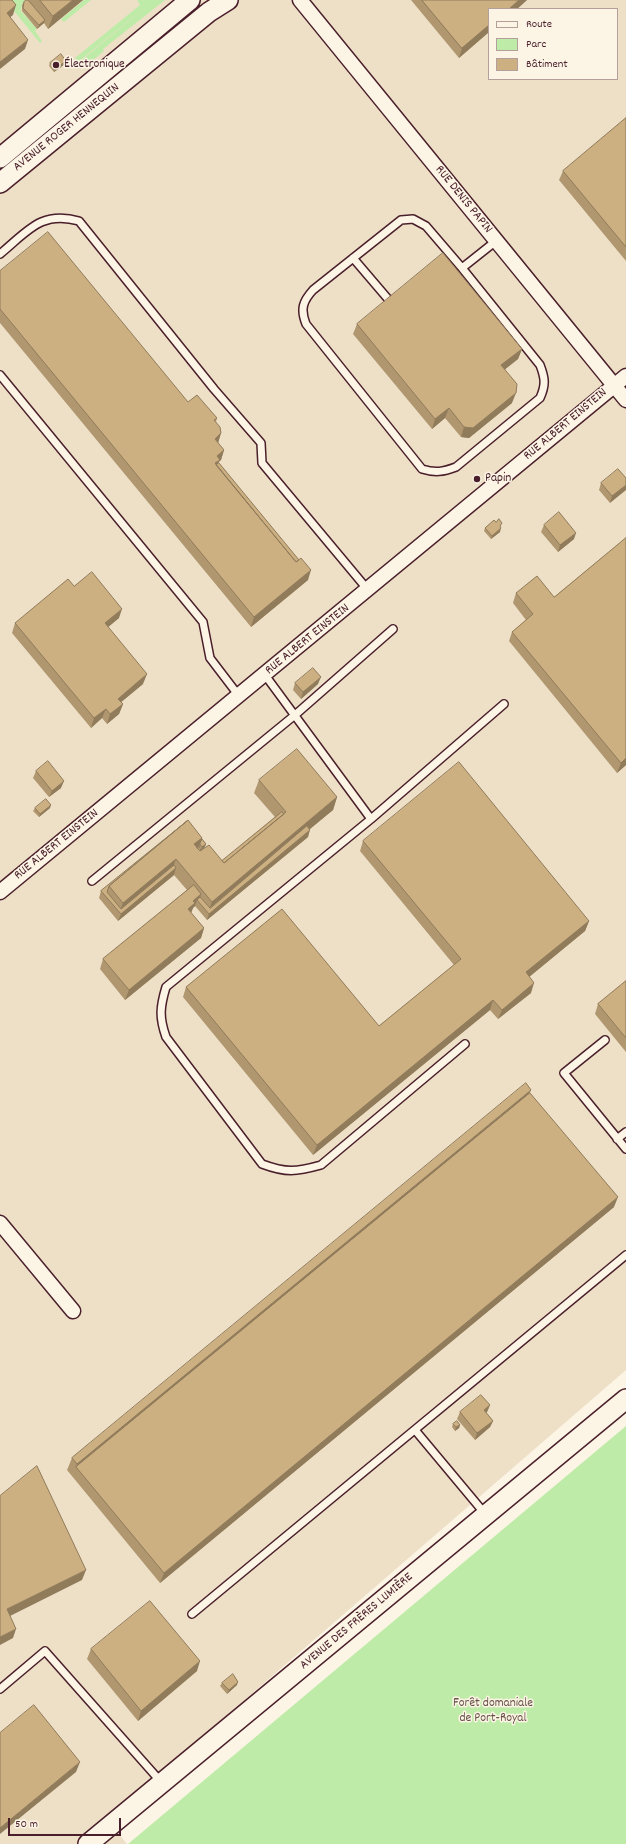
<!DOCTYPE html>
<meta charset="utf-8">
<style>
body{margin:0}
#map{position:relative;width:626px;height:1844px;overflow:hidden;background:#fcf5e5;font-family:Dekko,sans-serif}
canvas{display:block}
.legend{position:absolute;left:488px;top:8px;width:130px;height:72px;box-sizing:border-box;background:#fcf5e5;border:1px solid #b59f9b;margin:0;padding:5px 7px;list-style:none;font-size:12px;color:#4a1f2b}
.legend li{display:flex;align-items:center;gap:8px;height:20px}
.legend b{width:20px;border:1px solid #b59f9b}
.scale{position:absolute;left:8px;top:1818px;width:113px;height:18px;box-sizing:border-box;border:2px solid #4a1f2b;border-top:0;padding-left:5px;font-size:12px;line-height:14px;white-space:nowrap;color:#4a1f2b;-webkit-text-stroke:3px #fcf5e5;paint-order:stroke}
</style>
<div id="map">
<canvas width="626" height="1844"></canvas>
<ul class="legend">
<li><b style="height:5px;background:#fcf5e5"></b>Route</li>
<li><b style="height:11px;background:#bfeba8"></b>Parc</li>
<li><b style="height:11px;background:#cdb082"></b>Bâtiment</li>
</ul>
<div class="scale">50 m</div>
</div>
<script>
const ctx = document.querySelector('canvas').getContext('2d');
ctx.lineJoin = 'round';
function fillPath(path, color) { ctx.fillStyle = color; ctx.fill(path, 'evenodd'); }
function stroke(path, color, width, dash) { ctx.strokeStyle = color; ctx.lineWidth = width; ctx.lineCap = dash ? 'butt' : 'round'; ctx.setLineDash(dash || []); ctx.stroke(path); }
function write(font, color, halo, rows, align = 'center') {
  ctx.font = font + ' Dekko,sans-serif'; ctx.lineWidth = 3; ctx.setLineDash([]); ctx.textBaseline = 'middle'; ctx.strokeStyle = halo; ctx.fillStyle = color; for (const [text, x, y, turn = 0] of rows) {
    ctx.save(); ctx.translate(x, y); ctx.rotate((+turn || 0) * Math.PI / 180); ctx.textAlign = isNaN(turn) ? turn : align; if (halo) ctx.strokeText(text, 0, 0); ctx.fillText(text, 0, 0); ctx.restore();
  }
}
const built = new Path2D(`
 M0,0H626V1370L107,1819L127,1844H0ZM489,9H617V79H489Z`);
const green = new Path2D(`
 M5,0H27L22,5L21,11L37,29L35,31L42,41L40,43Z
 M84,0H91L64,22L61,19Z
 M137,0H165L103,49L104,51L86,66L78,63L153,1L78,62L75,58L140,5Z
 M626,1426V1844H128Z`);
const lane = new Path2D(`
 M0,254C27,232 41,210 79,221L214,389L261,443L262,463L368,590
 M353,258L388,299
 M462,268L540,365C545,378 546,385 540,398L456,467C443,472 435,473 422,469L306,324C300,309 303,301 313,290L401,220L413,219L426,226L462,268L496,241
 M0,375L203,622L210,658L239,696
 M265,675L371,819L166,987C160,1007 159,1017 166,1037L262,1164C286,1173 296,1172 321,1165L465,1044
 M371,819L504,704
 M92,881L295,715L393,629
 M605,1040L564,1073L626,1149
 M617,1139L626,1132
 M415,1430L486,1515
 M192,1614L626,1255
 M0,1689L45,1651L162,1783`);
const street = new Path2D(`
 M300,0L626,400
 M0,892L626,376
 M0,1223L73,1311`);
const secondary = new Path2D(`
 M0,158L190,0
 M0,183L209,12L228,0
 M88,1844L626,1399`);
const wall = new Path2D(`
 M26,0H83L48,29L44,23L37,29L22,11V5L24,2Z
 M411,0H527L517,9H489V32L459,58Z
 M50,63L65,64L54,72L49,66Z
 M626,118V261L559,180L563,171Z
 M0,271L188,402L217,418L216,422L221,433L218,443L224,450L221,460L218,463L308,580L251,627L0,323Z
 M357,324L522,349L518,359L505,369L512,403L469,438L461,437L445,418L432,429L353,334Z
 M626,478L610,503L599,490L601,483Z
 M544,525L574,539L558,552L541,532Z
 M500,527V532L491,539L484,531L485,528Z
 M626,538V765L617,773L509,641L512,632L526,620L513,603L516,593L554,597Z
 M74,586L119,618L108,627L143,684L121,702L123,704L119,714L107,724L102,718L91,728L12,633L15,623Z
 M295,683L318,684L301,699L293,690Z
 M36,771L61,788L49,797L33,778Z
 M259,780L337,797L333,810L309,829L308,837L207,920L195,906L193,908L191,913L204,928L201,938L125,1000L100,969L103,959L187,890L174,875L118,921L99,898L101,891L187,821L206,844L204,849L222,861L275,817L254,793Z
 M35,808H50L39,817L33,811Z
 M363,841L589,921L585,931L529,977L531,993L498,1019L490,1010L313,1155L183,997L186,987L379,1026L454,965L360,851Z
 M626,981V1052L595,1014L598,1004Z
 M530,1093L614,1207L160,1583L67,1470L72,1458Z
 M490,1405L487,1412L486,1413L493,1421L490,1427L475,1440L457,1419L460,1412Z
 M453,1424L460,1425L459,1428L455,1431L452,1427Z
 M91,1649L197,1671L138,1721L87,1659Z
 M222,1683L237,1685L227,1694L220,1686Z`);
const shadedWall = new Path2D(`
 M73,0H83L48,29L53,16Z
 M519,0H527L517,9H509Z
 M16,5L13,15L3,23L7,13Z
 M45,20L44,23L37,29L39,25Z
 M489,25V32L459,58L462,48Z
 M28,40L25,49L0,69V62Z
 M66,61L65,64L54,72L55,69Z
 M522,349L518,359L498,375L501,365Z
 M516,393L512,403L469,438L461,437L464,427Z
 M449,408L445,418L432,429L435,419Z
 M221,433L218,443L215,439Z
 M224,450L221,460L219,461L216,469L214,467L217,456Z
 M626,485V490L610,503L612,496Z
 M501,528L500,532L491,539L492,536Z
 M576,533L574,539L558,552L560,545Z
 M311,570L308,580L251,627L254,617Z
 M122,609L119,618L101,633L105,623Z
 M147,674L143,684L114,708L118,699Z
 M321,677L318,684L301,699L303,692Z
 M123,704L119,714L107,724L110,714Z
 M106,709L102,718L91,728L94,718Z
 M626,758V765L617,773L621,763Z
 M64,781L61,788L49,797L52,791Z
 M337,797L333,810L209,913L208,912L212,902Z
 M51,805L50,808L39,817L40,814Z
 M310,830L308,837L207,920L209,914Z
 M202,838L198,850L194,844Z
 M206,844L203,851L200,853L202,847Z
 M176,859L171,872L119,913L123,903Z
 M176,868L174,875L118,921L121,914Z
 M201,894L199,902L197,900L195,906L193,908L191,913L188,909L193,901Z
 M589,921L585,931L523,982L526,972Z
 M204,928L201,938L125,1000L129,990Z
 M534,983L531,993L498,1019L502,1010Z
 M493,1000L490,1010L313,1155L317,1145Z
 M531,1090L526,1102L76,1467L77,1464Z
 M618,1197L614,1207L160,1583L164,1573Z
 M490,1405L487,1412L481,1417L484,1410Z
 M493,1421L490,1427L475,1440L477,1433Z
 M460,1425L459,1428L455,1431L456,1427Z
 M86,1570L82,1580L4,1619L7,1609Z
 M16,1629L13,1638L0,1645V1637Z
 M200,1661L197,1671L138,1721L141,1711Z
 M238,1682L237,1685L227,1694L229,1690Z
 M80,1762L76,1772L0,1834V1828Z`);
const building = new Path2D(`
 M0,0H12L16,5L7,13L28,40L0,62Z
 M26,0H28L45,20L39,25L23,8L24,2Z
 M40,0H73L53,16Z
 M422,0H519L509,9H489V25L462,48Z
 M61,54L66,61L55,69L50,63Z
 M626,118V247L563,171Z
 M48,232L188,402L197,395L217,418L214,420L220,427L221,433L215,439L224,450L217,456L220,460L215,463L296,562L301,558L311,570L254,617L0,309V271Z
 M443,253L522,349L501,365L517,384L516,393L473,428L464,427L449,408L435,419L357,324Z
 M219,463L299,560L296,562L216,465Z
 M618,469L626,478V485L612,496L601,483Z
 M559,512L576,533L560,545L544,525Z
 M499,519L502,523L500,526L501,528L492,536L485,528L494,520L496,522Z
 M626,538V758L621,763L512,632L533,614L516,593L537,576L554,597Z
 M92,572L122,609L105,623L147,674L118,699L123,704L110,714L106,709L94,718L15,623L68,579L74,586Z
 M313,668L321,677L303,692L295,683Z
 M297,749L337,797L212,902L176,859L123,903L109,886L188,820L202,838L194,844L200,851L209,845L224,863L286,812L259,780Z
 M48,761L64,781L52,791L36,771Z
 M459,762L589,921L526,972L534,983L502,1010L493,1000L317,1145L186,987L282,909L379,1026L461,959L363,841Z
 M46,799L51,805L40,814L35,808Z
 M282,812L284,814L224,863L222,861Z
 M187,821L109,886L107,892L121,909L174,865L176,868L121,914L101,891Z
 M307,826L310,830L209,914L197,900L200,897L210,908Z
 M202,839L206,844L202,847L200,844Z
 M199,847L201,850L200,851L197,848Z
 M194,885L201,894L193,901L195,903L188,909L204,928L129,990L103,959Z
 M626,981V1038L598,1004Z
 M526,1083L531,1090L77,1464L72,1458Z
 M530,1093L618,1197L164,1573L76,1467Z
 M481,1395L490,1405L484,1410L493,1421L477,1433L460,1412Z
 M457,1421L460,1425L456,1427L453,1424Z
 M37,1466L86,1570L7,1609L16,1629L0,1637V1496Z
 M150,1601L200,1661L141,1711L91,1649Z
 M233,1674L238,1682L229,1690L222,1683Z
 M34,1705L80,1762L0,1828V1733Z`);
const markers = [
 [56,65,4,"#4a1f2b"],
 [477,479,4,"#4a1f2b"]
];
const poiNames = [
 ["Électronique",64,65],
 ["Papin",485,479]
];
const streetNames = [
 ["AVENUE ROGER HENNEQUIN",67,128,-39],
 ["RUE DENIS PAPIN",463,200,51],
 ["RUE ALBERT EINSTEIN",566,425,-40],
 ["RUE ALBERT EINSTEIN",308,640,-39],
 ["RUE ALBERT EINSTEIN",57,845,-39],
 ["AVENUE DES FRÈRES LUMIÈRE",357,1622,-40]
];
const parkNames = [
 ["Forêt domaniale",493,1704],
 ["de Port-Royal",493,1719]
];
fillPath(built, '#eee0c7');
fillPath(green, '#bfeba8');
stroke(lane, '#4a1f2b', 10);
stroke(street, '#4a1f2b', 17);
stroke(secondary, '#4a1f2b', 22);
stroke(lane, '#fcf5e5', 7);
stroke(street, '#fcf5e5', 14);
stroke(secondary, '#fcf5e5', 19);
fillPath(wall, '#b09770');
fillPath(shadedWall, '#907b5b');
fillPath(building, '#cdb082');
stroke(building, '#907b5b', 1);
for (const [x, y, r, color] of markers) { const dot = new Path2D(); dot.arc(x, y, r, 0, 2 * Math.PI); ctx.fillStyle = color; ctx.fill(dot); stroke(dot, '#fcf5e5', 1.5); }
write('13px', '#4a1f2b', '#fcf5e5', poiNames, 'left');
write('13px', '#4a1f2b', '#fcf5e5', streetNames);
write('13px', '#67524a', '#fcf5e5', parkNames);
</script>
